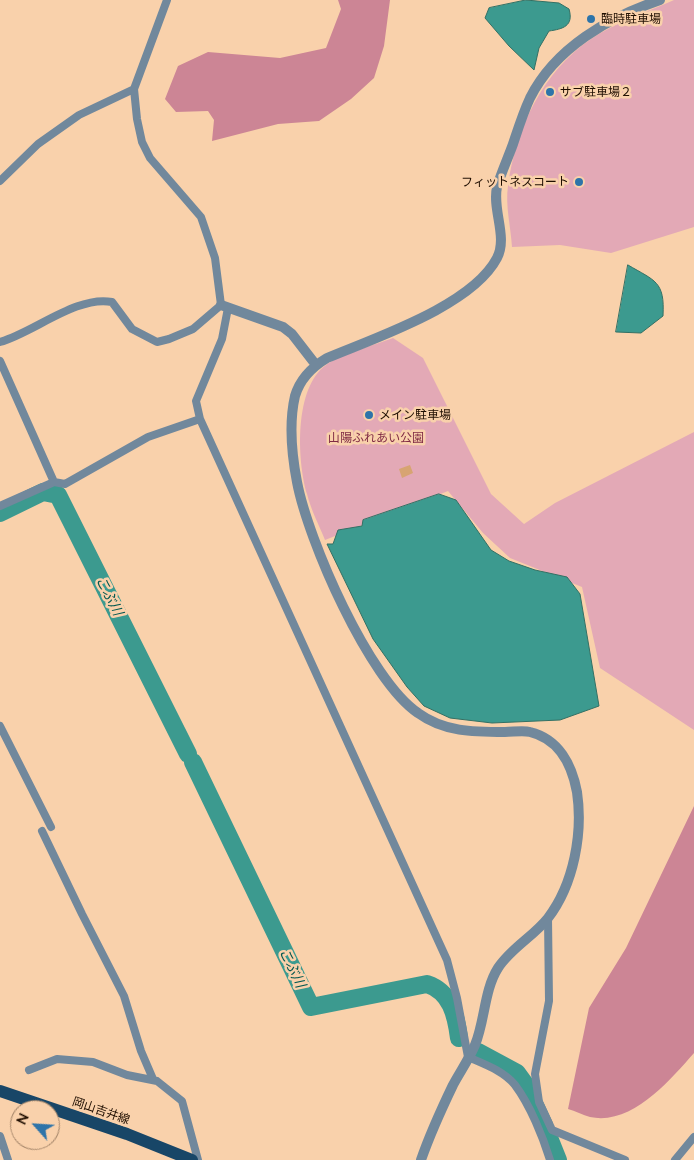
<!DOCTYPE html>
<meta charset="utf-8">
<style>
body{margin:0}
#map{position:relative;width:694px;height:1160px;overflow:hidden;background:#f9d1ab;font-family:Mulish,sans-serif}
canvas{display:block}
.north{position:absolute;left:10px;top:1100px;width:50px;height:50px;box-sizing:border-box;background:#f9d1ab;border:1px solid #a28367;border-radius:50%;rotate:296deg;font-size:14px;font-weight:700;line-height:20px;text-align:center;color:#1f0e00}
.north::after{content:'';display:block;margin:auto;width:18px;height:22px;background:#2e74a9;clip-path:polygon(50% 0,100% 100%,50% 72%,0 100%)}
</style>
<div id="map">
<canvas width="694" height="1160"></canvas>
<div class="north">N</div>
</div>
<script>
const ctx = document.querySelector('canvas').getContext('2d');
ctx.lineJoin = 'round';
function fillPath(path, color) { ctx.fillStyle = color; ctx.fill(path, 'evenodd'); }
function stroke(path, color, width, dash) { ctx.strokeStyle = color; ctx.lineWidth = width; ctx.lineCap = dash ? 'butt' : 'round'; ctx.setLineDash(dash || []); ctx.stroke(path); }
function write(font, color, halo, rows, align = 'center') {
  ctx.font = font + ' Mulish,"Noto Sans JP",sans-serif'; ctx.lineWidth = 5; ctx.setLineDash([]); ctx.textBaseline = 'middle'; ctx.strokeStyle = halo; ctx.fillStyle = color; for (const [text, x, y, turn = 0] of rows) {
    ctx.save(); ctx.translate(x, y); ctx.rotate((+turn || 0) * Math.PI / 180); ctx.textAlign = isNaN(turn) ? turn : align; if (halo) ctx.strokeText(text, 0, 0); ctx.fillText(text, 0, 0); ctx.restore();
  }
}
const green = new Path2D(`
 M674,0H694V227L611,253L560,245L512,247C511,228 505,205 508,186C515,130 543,71 591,39C616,22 647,12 674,0Z
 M393,338L423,358L491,494L524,524L555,503L694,432V730L600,668L582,587L510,558L483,533L448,491L325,540C319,525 311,510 307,494C297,460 294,388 326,365C337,356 377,344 393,338Z`);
const forest = new Path2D(`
 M338,0H390L384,46L374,78L351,99L319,121L278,124L212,141L214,120L208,111L176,112L165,99L178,66L208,52L280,58L326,48L341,9Z
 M694,806V1053C670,1080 632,1126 590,1117C583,1115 575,1111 568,1109L589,1008L626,948Z`);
const water = new Path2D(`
 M526,0L559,3L569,9C574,26 563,29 549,31L539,48L534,70L509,46L485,18L489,8Z
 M628,265C655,281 665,281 663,316L641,333L616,332Z
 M439,494L456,500L491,550L509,561L535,570L567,577L580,594L599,706L560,720L492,723L450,718L424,706L407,687L373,639L327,544H333L338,530L362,526L363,520Z`);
const river = new Path2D(`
 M0,513L43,492L58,495L188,754
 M193,762L311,1007L427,984C451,992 456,1015 459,1038
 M478,1052L517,1073L525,1084L544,1125
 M548,1135L558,1160`);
const building = new Path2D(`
 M410,465L413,473L402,478L399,469Z`);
const minor = new Path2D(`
 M0,181L38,144L79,115L134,89
 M228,308L222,339L196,401L200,419L447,960L457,998L468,1057C484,1064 504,1071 515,1085C530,1105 543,1137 550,1160
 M0,342C33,333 77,295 112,302L132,329L157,342L169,339L193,329L221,305L215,258L201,217L150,158L142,142L137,119L134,89L167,0
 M0,361L54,482
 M0,506L54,482L65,484L148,437L200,419
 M0,726L51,827
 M42,831L82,914L124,996L141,1051L153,1079
 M548,918L549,1001L535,1074L539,1102L552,1130L625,1160
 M29,1070L57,1059L93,1062L127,1075L157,1081L182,1101L198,1160
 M0,1136L8,1160
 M675,1160L694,1137`);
const tertiary = new Path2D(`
 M221,305L283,327L292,334L316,365
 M421,1160C430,1134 441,1110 453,1085C460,1072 469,1059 475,1045C485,1021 484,990 498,968C511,948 534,936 548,918C574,884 583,833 577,792C572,765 559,739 530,732C523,730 513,732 505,732C473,732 444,732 418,713C369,680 308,540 297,482C292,456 289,422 295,396C300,379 312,367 327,358C374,338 472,306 497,258C508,237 492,210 497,187C501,173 508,158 513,144C518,129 523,113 530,98C555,48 609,17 660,0`);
const primary = new Path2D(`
 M0,1091L127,1134L192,1160`);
const markers = [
 [591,19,5,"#2e74a9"],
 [550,92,5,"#2e74a9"],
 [579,182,5,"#2e74a9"],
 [369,415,5,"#2e74a9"]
];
const poiNames = [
 ["臨時駐車場",601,19],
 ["サブ駐車場２",560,92],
 ["フィットネスコート",569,182,"right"],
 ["メイン駐車場",379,415]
];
const parkNames = [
 ["山陽ふれあい公園",376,438]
];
const streetNames = [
 ["岡山吉井線",101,1111,19]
];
const waterNames = [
 ["こぶ川",109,596,63],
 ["こぶ川",292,968,64]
];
fillPath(green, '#e3a9b6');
fillPath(forest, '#cc8595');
fillPath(water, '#3c9a8f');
stroke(water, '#337064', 1);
stroke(river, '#3c9a8f', 18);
fillPath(building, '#d7a472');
stroke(minor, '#71889c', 8);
stroke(tertiary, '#71889c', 10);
stroke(primary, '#184667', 12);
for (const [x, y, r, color] of markers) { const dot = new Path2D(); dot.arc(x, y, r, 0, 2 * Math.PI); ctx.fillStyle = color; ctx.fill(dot); stroke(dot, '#f9d1ab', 2); }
write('12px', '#1f0e00', '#f9d1ab', poiNames, 'left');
write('12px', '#802b45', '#f9d1ab', parkNames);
write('12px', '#1f0e00', '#f9d1ab', streetNames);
write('italic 14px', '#03574f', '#f9d1ab', waterNames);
</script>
